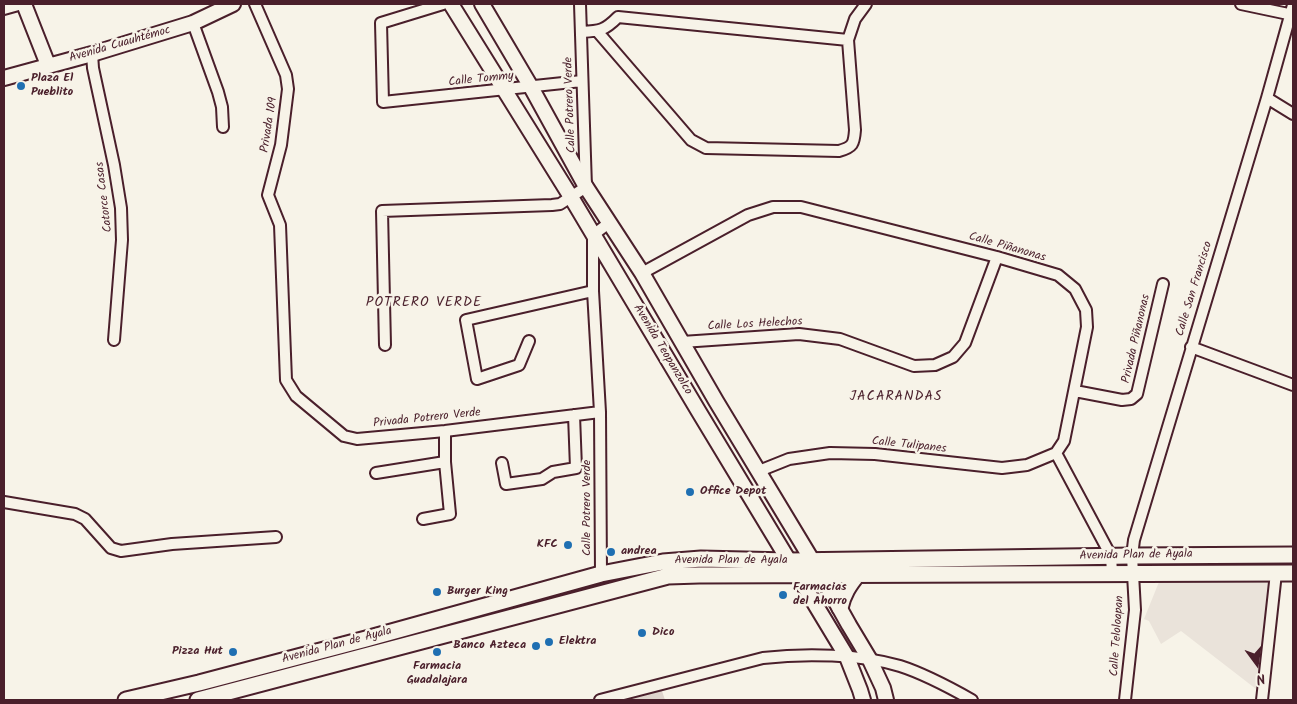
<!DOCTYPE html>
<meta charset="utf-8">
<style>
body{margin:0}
#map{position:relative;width:1297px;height:704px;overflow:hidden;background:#f7f3e8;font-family:Kalam,sans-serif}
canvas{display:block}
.frame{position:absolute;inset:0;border:5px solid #4a1f2b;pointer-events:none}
.north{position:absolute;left:1232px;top:639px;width:50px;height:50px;-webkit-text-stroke:4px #f7f3e8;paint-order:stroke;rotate:166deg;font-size:14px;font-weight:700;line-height:20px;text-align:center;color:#4a1f2b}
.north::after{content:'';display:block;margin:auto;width:18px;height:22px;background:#4a1f2b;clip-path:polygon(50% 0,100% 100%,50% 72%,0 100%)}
</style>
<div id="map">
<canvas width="1297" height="704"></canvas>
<div class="frame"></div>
<div class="north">N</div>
</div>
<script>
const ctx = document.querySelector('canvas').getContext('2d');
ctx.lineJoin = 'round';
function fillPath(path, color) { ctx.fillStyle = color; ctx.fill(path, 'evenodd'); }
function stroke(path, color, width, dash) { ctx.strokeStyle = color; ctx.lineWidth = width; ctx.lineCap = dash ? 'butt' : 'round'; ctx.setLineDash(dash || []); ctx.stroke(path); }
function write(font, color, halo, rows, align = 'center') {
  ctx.font = font + ' Kalam,sans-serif'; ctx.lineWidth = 5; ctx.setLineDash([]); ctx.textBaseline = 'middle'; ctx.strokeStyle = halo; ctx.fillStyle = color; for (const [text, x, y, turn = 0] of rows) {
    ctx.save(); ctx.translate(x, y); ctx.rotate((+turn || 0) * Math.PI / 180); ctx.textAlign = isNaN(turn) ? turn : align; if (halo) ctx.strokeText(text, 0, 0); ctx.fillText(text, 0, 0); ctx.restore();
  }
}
const built = new Path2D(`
 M1271,575L1256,689L1181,631L1161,644L1149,621L1144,619L1161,577Z`);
const green = new Path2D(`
 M660,685L665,700H600Z`);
const street = new Path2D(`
 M255,4L286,75L288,89L281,145L268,195L280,225L286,380L296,396L344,436L357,439L445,431L600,412
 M443,4L381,23L383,102L582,81
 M1241,4L1293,15
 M4,9L22,4
 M193,23L218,92L222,107L223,127
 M597,31L691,140L706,148L839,151C853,147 854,144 855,130L848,40L855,19L866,4
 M581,32C600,31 604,31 618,17L848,40
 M92,54L93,68L114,165L121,208L122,240L114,340
 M1267,98L1293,114
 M642,273L748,215L773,207H801L997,257L1058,275L1075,289L1086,310L1087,327L1064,441L1056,453
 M529,341L519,365L477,379L466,320L593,291
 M682,342L799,334L840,339L914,366L935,365L953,357L965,343L997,257
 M385,345L382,211L552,205L560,204L586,187L580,4
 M1191,347L1293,385
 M1075,391L1122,400L1131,399L1137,394L1163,284
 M1056,453L1111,556L1112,573
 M502,463L506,484L542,479L553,472L576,468L574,415
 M759,471L789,459L830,453L875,454L1002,468L1027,465L1056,453
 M376,473L445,462
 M4,502L75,514L85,519L111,548L121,551L172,544L276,537
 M423,519L450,514L445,462V431
 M601,574L600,412L593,291V235L609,223
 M600,700L763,658C805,653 860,654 900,666C925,674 949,687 972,700
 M1125,700L1135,610L1132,556L1134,540L1267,98L1293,5
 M1262,700L1276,573`);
const secondary = new Path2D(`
 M24,4L48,65
 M451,4L571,197L699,412L847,657L860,690L863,700
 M482,4L531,87L586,187L642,273L716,401L821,575L849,625L870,660L883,688L886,700
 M4,78L92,54L193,23L233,4`);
const primary = new Path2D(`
 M840,608C843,594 849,585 858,574
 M126,700L199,683L366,639L601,574L663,562L701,559L789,561L1132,556L1293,555
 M198,700L668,576L699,575L1293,573`);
const markers = [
 [21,86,5,"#1f6fb2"],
 [690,492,5,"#1f6fb2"],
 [568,545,5,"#1f6fb2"],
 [611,552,5,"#1f6fb2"],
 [437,592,5,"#1f6fb2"],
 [783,595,5,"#1f6fb2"],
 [642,633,5,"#1f6fb2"],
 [549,642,5,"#1f6fb2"],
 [536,646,5,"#1f6fb2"],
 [233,652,5,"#1f6fb2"],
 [437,652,5,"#1f6fb2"]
];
const streetNames = [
 ["Avenida Cuauhtémoc",120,45,-16],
 ["Calle Tommy",481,80,-6],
 ["Calle Potrero Verde",571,105,-92],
 ["Privada 109",270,125,-81],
 ["Catorce Casas",105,197,-97],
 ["Calle Piñanonas",1007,248,16],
 ["Calle San Francisco",1195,289,-73],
 ["Calle Los Helechos",755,325,-3],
 ["Privada Piñanonas",1137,339,-77],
 ["Avenida Teopanzolco",662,350,59],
 ["Privada Potrero Verde",427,419,-6],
 ["Calle Tulipanes",909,446,6],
 ["Calle Potrero Verde",588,508,-90],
 ["Avenida Plan de Ayala",1136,556,-1],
 ["Avenida Plan de Ayala",731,561],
 ["Calle Teloloapan",1118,636,-86],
 ["Avenida Plan de Ayala",337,646,-15]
];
const poiNames = [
 ["Plaza El",31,79],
 ["Pueblito",31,93],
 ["Office Depot",700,492],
 ["KFC",558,545,"right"],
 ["andrea",621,552],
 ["Farmacias",793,588],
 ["del Ahorro",793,602],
 ["Burger King",447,592],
 ["Dico",652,633],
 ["Elektra",559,642],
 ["Banco Azteca",526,646,"right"],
 ["Pizza Hut",223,652,"right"],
 ["Farmacia",437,667,"center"],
 ["Guadalajara",437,681,"center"]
];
const neighbourhoodNames = [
 ["POTRERO VERDE",424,304],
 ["JACARANDAS",896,398]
];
fillPath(built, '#eae3da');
fillPath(green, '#ded4cc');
stroke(street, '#4a1f2b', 14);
stroke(secondary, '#4a1f2b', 18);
stroke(primary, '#4a1f2b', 19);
stroke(street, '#f7f3e8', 10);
stroke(secondary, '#f7f3e8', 14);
stroke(primary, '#f7f3e8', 15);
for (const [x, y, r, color] of markers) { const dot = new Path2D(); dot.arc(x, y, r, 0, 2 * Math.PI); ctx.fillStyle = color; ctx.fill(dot); stroke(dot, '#f7f3e8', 2); }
write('12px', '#4a1f2b', '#f7f3e8', streetNames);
write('bold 12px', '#4a1f2b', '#f7f3e8', poiNames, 'left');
ctx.letterSpacing = '1px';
write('14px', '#4a1f2b', '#f7f3e8', neighbourhoodNames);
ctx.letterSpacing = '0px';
</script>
